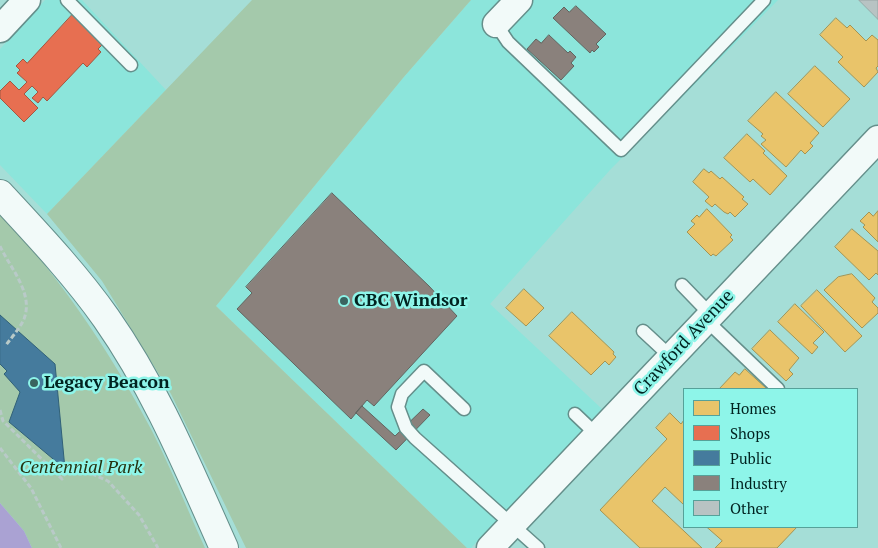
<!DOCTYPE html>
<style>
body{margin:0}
#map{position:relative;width:878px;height:548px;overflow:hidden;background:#a5ded7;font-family:"PT Serif",serif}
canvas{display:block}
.legend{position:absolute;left:683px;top:388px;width:175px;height:140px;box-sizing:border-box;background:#8ef5e9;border:1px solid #56a199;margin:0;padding:6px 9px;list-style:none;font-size:15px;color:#012320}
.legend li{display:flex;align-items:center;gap:10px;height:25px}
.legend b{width:25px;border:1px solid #56a199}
</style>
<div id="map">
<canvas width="878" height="548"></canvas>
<ul class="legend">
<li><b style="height:14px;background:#e9c46a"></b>Homes</li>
<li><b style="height:14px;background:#e76f51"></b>Shops</li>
<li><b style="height:14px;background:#457b9d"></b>Public</li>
<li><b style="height:14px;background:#8a817c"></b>Industry</li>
<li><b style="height:14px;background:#b8c3c3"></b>Other</li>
</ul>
</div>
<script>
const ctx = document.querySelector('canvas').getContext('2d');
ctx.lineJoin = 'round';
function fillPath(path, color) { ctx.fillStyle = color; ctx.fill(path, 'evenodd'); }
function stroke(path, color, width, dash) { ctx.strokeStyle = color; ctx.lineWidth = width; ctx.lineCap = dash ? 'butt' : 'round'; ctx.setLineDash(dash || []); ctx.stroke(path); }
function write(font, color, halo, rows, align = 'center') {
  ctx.font = font + ' "PT Serif",serif'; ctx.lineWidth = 5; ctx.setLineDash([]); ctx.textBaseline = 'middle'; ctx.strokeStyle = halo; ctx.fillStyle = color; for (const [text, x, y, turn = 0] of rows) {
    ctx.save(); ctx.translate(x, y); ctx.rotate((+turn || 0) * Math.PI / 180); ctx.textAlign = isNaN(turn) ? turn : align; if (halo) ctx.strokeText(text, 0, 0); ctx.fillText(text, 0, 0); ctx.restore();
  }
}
const built = new Path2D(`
 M45,0H82L166,90L47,214L0,165V49Z
 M471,0H778L610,170L490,304L602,409L471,548H467L216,306L403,78Z`);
const green = new Path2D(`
 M252,0H471L403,78L216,306L467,548H246L171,394L102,281L47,214Z
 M0,213C60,277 111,353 152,431C171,468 187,509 205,548H32L24,531L0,503Z`);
const water = new Path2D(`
 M0,503L24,531L32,548H0Z`);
const homes = new Path2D(`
 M836,18L847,28L850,25L866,41L872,35L878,40V66L876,68L878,72L864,87L838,62L843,57L820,35Z
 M815,66L850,99L823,127L788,94Z
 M776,92L819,133L810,143L813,146L805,154L801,150L786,167L761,144L766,140L761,136L763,134L748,121Z
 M747,134L765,151L763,153L787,176L770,195L753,179L750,182L724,158Z
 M704,169L709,173L711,171L720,179L722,177L744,197L742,199L748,204L735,217L730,212L728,214L724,212L715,204L712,207L705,201L709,197L693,182Z
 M707,209L732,235L730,237L733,240L716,256L713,254L711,256L687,232L695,224L691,221L697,215L699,217Z
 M878,211V242L863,227L865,225L860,221L869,212L873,216Z
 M852,229L878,251V275L876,273L869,280L835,247Z
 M852,274L875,298L872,302L878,308V313L862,328L824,290L838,277Z
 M524,289L544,308L526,326L506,308Z
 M817,290L862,336L845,352L801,306Z
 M795,304L824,332L813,343L818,347L812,354L778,322Z
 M572,312L614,352L613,354L616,357L609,365L605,361L591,375L549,336Z
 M770,330L799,358L789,370L793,374L786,381L752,349Z
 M745,369L767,389H719L735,372L739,375Z
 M670,413L681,424L684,420V505L665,487L652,501L702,548H640L600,510L667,439L656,428Z
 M707,527H797L777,548H715L722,541Z`);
const shops = new Path2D(`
 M73,14L104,43L98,49L101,52L87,67L83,63L47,101L43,97L38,103L32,98L38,92L32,86L24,94L38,108L24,122L0,98V91L10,81L19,90L27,82L17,73L20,70L16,66L23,59L27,63Z`);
const public = new Path2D(`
 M0,315L55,364L65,469L9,422L20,392L4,374L7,371L0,364Z`);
const industry = new Path2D(`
 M576,6L606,34L596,44L599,47L594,52L592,50L590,53L553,18L564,7L569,12Z
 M549,35L568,53L570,51L576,57L571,63L574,66L561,80L527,49L536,39L541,43Z
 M332,193L429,286L457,316L374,406L367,400L351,419L237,309L252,293L246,287Z
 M362,406L395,436L423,409L430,415L396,450L356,413Z`);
const building = new Path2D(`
 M859,0H878V19Z`);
const path = new Path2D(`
 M0,246C10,268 34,293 24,319C20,328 12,337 6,345
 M0,410L3,421L62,479L70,464L108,481L139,515L158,548
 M0,448L31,488L61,548`);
const lane = new Path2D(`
 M67,0L131,65
 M496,24L508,42L621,150L764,0
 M682,285L711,315
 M706,320L778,389
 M643,331L671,357
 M464,409L424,371L402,394L398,407L406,428L415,438L538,548
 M575,414L597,435`);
const street = new Path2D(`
 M496,24L519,0
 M0,29L27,0
 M490,548L878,139`);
const secondary = new Path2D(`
 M0,194C37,234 75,274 106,318C156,389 189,470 224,548`);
const markers = [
 [344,301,5,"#3a6460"],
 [34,383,5,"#3a6460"]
];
const poiNames = [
 ["CBC Windsor",354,301],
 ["Legacy Beacon",44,383]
];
const streetNames = [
 ["Crawford Avenue",684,343,-47]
];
const parkNames = [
 ["Centennial Park",81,468]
];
fillPath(built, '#8ce5db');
fillPath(green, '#a4c9ab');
fillPath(water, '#aaa2d3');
fillPath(homes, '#e9c46a');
stroke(homes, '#a39454', 1);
fillPath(shops, '#e76f51');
stroke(shops, '#a25842', 1);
fillPath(public, '#457b9d');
stroke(public, '#316178', 1);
fillPath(industry, '#8a817c');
stroke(industry, '#616560', 1);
fillPath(building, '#b8c3c3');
stroke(building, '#99a5a5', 1);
stroke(lane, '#658f8b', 15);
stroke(street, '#658f8b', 29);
stroke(secondary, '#658f8b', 30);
stroke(path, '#b9cac8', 3, [5, 2.5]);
stroke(lane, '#f2faf9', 12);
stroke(street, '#f2faf9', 26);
stroke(secondary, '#f2faf9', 28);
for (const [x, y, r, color] of markers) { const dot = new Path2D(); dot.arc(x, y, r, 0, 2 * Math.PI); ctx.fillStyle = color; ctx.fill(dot); stroke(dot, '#8ef5e9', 2); }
write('bold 18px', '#012320', '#8ef5e9', poiNames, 'left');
write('18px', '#012320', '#8ef5e9', streetNames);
write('italic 18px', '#263210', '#8ef5e9', parkNames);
</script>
